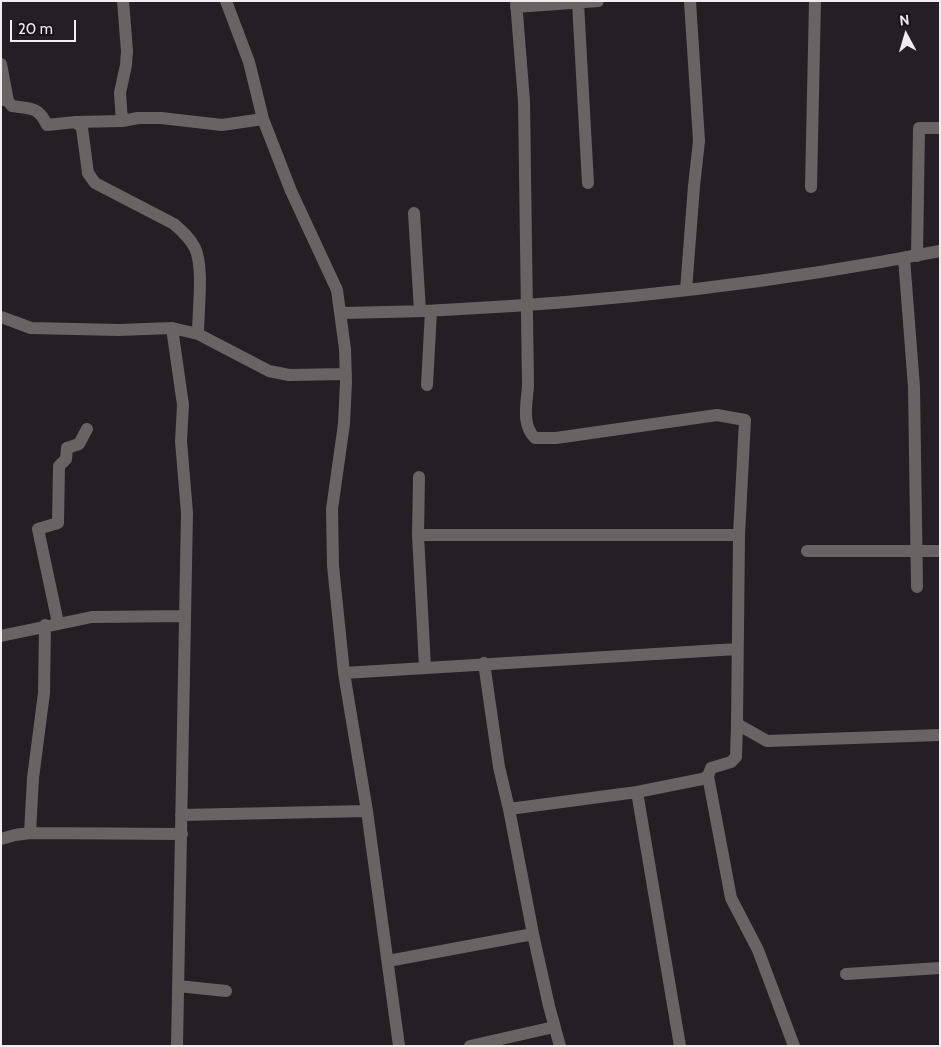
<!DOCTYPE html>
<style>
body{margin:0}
#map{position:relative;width:941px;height:1047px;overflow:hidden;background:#231f25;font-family:Cabin,sans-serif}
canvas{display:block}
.frame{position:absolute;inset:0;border:2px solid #f0edf1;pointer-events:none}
.north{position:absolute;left:881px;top:10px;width:50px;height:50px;-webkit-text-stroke:4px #1a151b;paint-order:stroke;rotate:354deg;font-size:14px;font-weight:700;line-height:20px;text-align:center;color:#f0edf1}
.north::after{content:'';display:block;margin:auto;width:18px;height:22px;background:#f0edf1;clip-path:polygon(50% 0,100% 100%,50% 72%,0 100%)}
.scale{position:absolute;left:10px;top:20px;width:66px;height:22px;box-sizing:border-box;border:2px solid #f0edf1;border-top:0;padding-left:6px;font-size:15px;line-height:18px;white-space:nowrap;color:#f0edf1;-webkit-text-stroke:4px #1a151b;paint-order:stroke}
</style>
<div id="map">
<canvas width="941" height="1047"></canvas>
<div class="frame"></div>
<div class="north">N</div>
<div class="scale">20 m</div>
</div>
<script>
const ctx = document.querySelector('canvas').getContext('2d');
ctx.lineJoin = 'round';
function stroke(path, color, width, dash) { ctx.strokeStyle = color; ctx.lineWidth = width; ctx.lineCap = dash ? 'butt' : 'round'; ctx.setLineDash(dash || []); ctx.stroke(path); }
const minor = new Path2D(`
 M226,1L249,62L263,119L291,191L337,290L345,349L346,382L344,424L332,509L333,566L344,673L367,811L399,1046
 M516,1L524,101L528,385C527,404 521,424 535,438H556L717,415L745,420L739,535L737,724L767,741L940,735
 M578,3L588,183
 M516,7L598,1
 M1,64L8,101
 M1,99L8,101L12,106C31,109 38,106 47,125L76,122L82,128L88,173L95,183L174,224C182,231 190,238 195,248C204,267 198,311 198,334
 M122,121L120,93L126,65L127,51L123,1
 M76,122L122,121L138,118H161L222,125L263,119
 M811,187L815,1
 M414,213L420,311
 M917,256L919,128H940
 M904,258L914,387L917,587
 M686,290L694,186L699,141L690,1
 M340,313C374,312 409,312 443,310C609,302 776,283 940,251
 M1,317L31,328L119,330L172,328L198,334L269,371L289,375L346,374
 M172,328L183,405L181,441L187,513L177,1046
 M427,385L431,311
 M419,477L418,535L425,667
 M418,535H739
 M807,551H940
 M58,623L38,529L58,523L59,466L66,459L67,448L79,444L87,429
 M1,636L92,617L185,616
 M484,663L499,767L509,809L533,934L549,1006L560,1046
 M344,673L737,649
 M708,776L731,898L758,950L794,1046
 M637,792L680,1046
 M509,809L637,792L702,779L708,776L711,768L731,762L736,757L737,724
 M181,815L367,811
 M30,833L33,778L44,693L45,625
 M1,839L15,835L30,833L182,834
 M388,961L533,934
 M846,974L940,968
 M178,986L226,991
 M470,1046L554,1027`);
stroke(minor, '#686463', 12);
</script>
